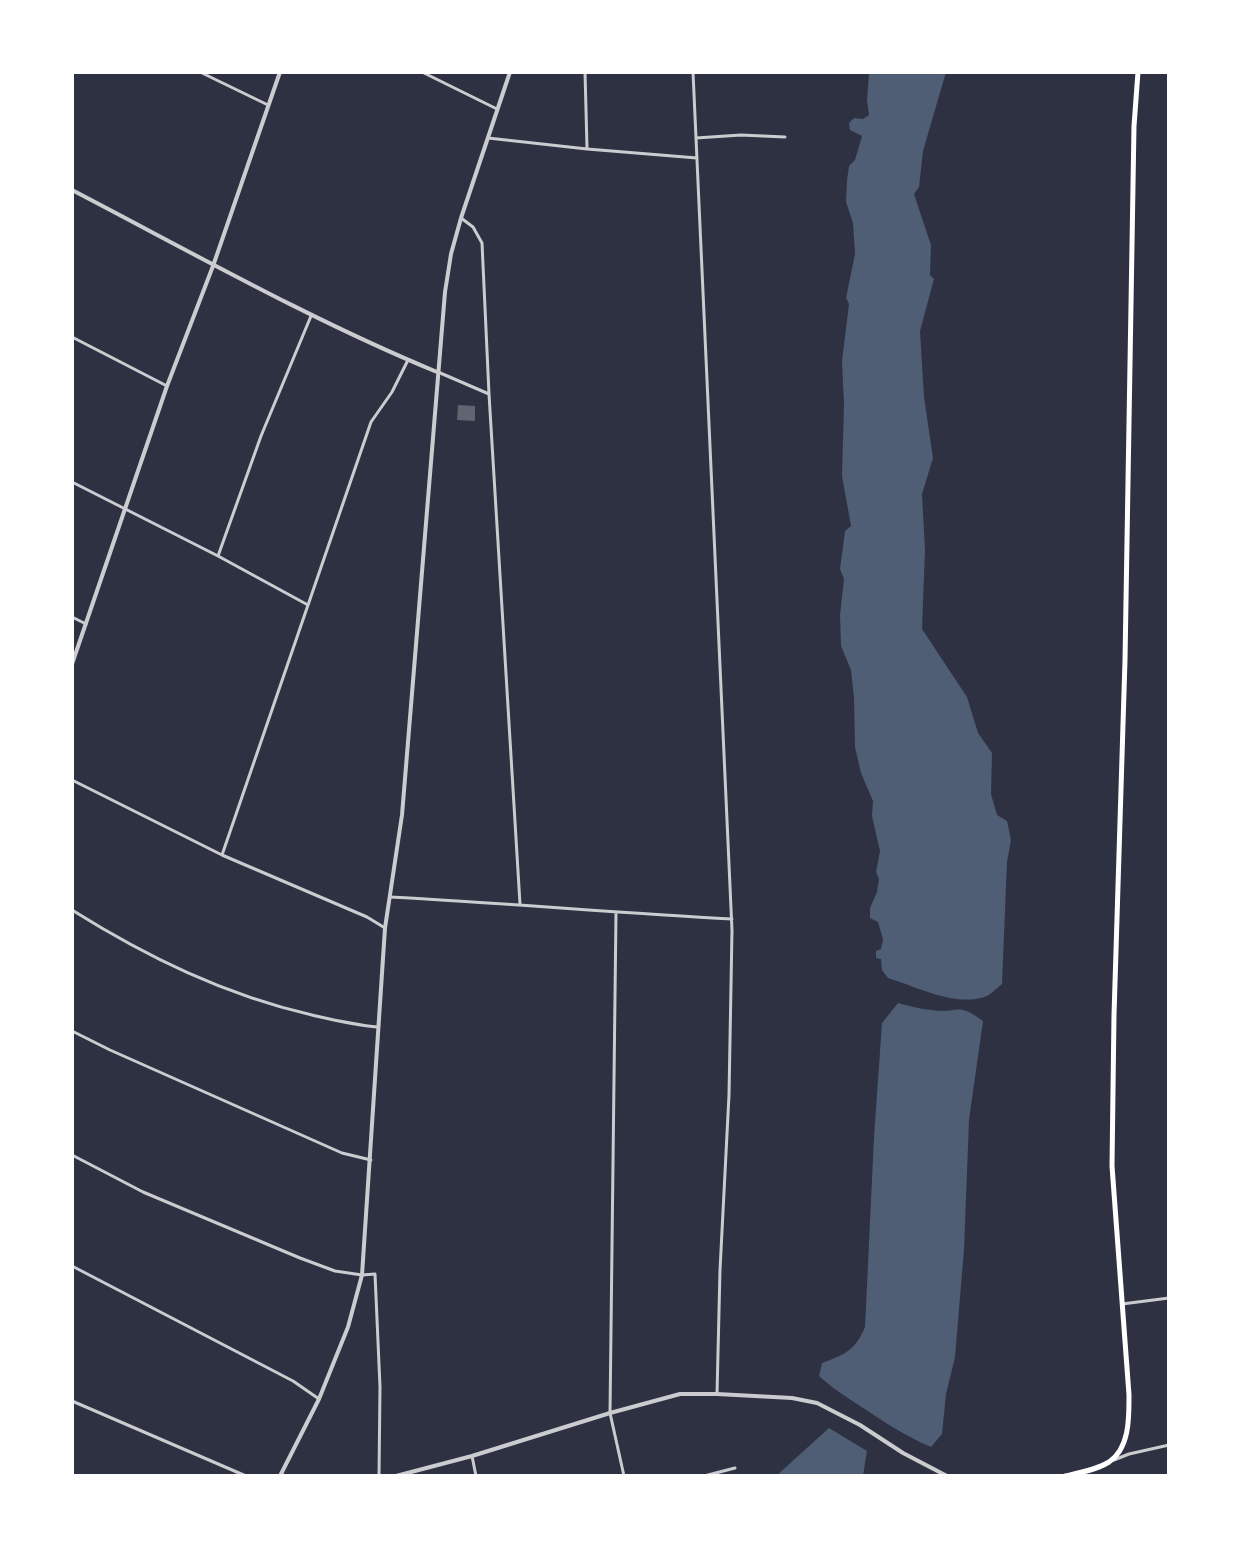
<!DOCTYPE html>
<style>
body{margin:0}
#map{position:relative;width:1241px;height:1548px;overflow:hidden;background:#2d3142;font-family:"Fira Sans Condensed",sans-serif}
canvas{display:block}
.frame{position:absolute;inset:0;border:74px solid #fff;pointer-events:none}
</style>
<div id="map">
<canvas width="1241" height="1548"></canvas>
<div class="frame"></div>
</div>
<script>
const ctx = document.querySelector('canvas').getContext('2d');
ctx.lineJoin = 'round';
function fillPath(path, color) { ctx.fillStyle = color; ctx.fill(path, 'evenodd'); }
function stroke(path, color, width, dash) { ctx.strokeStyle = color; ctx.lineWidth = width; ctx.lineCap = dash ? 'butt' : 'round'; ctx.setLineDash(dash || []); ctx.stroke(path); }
const water = new Path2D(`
 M871,72H946L923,151L919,187L914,194L931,245L930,275L934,279L920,331L924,397L933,458L922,494L925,550L922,629L967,697L978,733L992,753L991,794L997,815L1007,821L1011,840L1007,862L1002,984C997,988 992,993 987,996C956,1008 918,987 888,978L882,970L881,959L876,958V951L881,949L883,939L878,922L870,918V908L877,892L879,879L876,872L880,851L872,816L873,801L861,773L855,747L854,698L851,670L841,646L840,615L844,579L840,569L845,531L851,526L842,476L844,404L842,361L849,304L846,298L855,254L853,223L846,202L847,180L849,166L855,160L862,136L850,130L849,123L854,118L863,119L869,115L867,100L869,74Z
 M898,1003C909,1006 920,1009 932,1010C959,1014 956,1001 983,1021L969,1120L964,1250L955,1357L946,1394L942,1434L931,1447C905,1436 883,1421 860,1406C845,1396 832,1388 819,1376L822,1363C845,1355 856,1349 865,1327L874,1137L882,1023Z
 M829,1428L867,1451L863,1476H776Z`);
const building = new Path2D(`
 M458,405L475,406V421L457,420Z`);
const minor = new Path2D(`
 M200,72L268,105
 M422,72L497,109
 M585,72L587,148
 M693,72L732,930L729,1095L720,1270L717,1394
 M488,138L587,149L697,158
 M696,138L741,135L785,137
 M461,218L473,227L482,243L489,394L520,904
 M72,337L167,386
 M438,372L489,394
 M72,482L218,556L308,605
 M218,556L261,436L311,316
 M72,617L86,624
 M72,780L222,855L367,917L385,928
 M222,855L371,422L392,392L408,360
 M390,897C504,903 618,913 732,919
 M72,910C147,957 225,995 312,1015C334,1020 355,1025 378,1027
 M616,913L610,1413L624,1476
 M72,1031L110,1050L342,1153L371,1160
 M72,1155L143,1192L300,1258L335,1271L362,1275L375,1274L380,1387L379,1476
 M72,1266L293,1381L319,1399
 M1122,1304L1169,1298
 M72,1401L246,1476
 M472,1456L476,1476
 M1114,1460L1129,1454L1169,1445
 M704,1476L735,1468`);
const tertiary = new Path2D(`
 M72,190C193,253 311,320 437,372
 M72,664L167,386L213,266L280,72
 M280,1476L319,1399L348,1327L362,1275L385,928L402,815L445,292L451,254L461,218L510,72
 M396,1476L472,1456L610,1413L680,1394H717L792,1398L817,1403L860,1425L903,1453L947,1476`);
const secondary = new Path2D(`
 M1065,1476C1079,1473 1096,1470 1109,1462C1130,1448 1129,1417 1129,1395L1112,1166L1114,1015L1125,660L1134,126L1138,72`);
fillPath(water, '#4f5d75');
fillPath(building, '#626471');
stroke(minor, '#caccd0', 3);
stroke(tertiary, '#caccd0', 4);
stroke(secondary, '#fff', 5);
</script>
